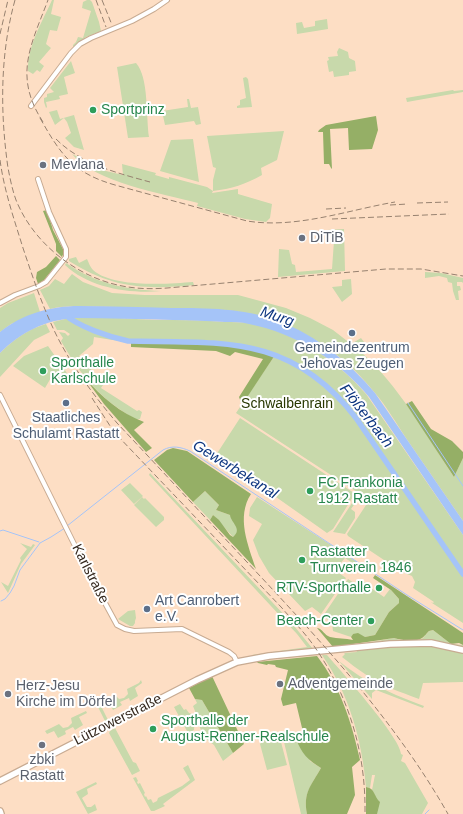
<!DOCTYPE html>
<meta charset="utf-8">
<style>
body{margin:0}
canvas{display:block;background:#fddec4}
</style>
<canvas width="463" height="814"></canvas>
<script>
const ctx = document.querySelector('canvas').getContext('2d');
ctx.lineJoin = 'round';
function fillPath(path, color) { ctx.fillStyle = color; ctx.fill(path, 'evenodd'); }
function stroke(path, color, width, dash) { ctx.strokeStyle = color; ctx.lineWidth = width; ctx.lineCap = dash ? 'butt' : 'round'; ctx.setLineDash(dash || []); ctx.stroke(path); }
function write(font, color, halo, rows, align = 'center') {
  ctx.font = font + ' Helvetica,sans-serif'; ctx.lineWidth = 4; ctx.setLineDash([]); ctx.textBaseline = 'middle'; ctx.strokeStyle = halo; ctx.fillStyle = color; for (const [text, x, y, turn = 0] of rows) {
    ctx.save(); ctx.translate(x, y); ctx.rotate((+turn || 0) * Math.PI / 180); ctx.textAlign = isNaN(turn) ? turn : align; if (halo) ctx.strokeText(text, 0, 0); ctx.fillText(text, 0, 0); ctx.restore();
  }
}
const green = new Path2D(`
 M52,0H54L51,14L61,17L57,31L50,30L46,44L51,48L39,62L44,66L40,72L37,70L33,74L28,71C27,47 42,22 52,0Z
 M87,0H90L92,2L99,22L101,31L86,37L73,47V45L76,42L78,37L83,38L91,11L82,8L83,2Z
 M327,19L328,29L297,34L296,23L302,22L304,28L315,26V21Z
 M339,48L348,52L349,58L355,61L356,71L349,72V75L334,77L333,71L329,72L327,61L329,60L328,57L338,56L337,52Z
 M71,61L75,73L64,77L68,94L59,96L60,99L46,102L47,107L46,108L44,102V98L47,97V94L54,92L50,88Z
 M136,63C149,77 146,118 149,137L128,138L117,67Z
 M246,77L248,79L252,107L237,108V106L240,105V100L246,98L243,78Z
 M453,90L454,91L463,90V92L407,102L406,98Z
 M187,99H189L191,108L198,107L201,124L196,125L194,121L165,125L162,111L188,107Z
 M57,110L60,119L74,115L84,150L74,147L65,138L71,133L67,122L64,118L55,125L49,112Z
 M284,131L277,160L261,168L262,175C246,184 231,189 213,191L212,193L238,189V194L272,204L270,218L266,222L245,219L197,206L198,203C164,194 94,182 72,154L106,171L123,175L122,164L156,173L155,175L169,179V177L207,187L213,191V180L216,168L213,167L207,136Z
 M193,139L199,182L160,171L171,140Z
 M344,229L345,271L278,277L279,249L289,250L292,264L295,265L296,272L332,269L334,241L333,232H328L327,230Z
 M76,257L79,263L87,259C89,263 90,267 93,270C113,288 168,284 193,282L194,285C144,290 112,288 69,261V259Z
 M66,263C95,283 126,290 161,291C130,294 89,288 65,265Z
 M425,272L441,273L463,278V283L462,282H457V286H460L461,290L458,291L459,300H456L453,291L452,283L448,282L447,278L439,276L425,278Z
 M72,274L83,282L112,293L145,295H238L286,308L310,318L333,330L351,344L361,338L367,346L360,351C399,386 425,433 454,477L463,458V521C444,493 425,466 406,438C396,423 387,407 375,393C337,345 286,317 226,310L79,306L59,307L50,309L40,290L49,286L55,279L64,284Z
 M351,279L352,294L342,302L332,287L342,286V280Z
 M34,293L40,312L11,324L0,332V308L8,303Z
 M69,318C98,316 128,319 157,320C179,320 202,320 224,322C232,322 241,322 248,323C293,331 337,360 366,394L463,535V572L357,417C324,374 286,351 232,343C199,338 164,344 131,342C119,341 106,339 94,337L93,344L79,356L98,377L105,382L101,388L137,411L139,410L142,412L140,419H135C99,398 81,376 61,341L63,338L59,332L65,333L68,336L70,334L64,330H57L53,322Z
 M46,324L50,332L34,340L0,377V353C13,340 28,329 46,324Z
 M48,346L69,376L64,383L52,376L45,388L13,366L24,356Z
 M275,355C309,372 331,388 355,418L463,575V623L432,603L431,602L433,603L434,602L413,588L415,582L412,576L402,572L348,536L347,534L368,502L357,495L359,491L357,492L236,413Z
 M240,418L354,493V495L333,529L327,533L259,485V484L216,455Z
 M150,473L290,621L313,649L253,657L252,655L307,647L297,634L149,475Z
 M130,483L143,496L134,504L121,490Z
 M205,491L219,505L216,510L230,515L238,529L237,534L233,537L213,515L210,520L193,502Z
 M142,497L144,499L145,498L164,517V520L156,527L134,505Z
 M257,497L368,569L366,572L345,558L339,565V573L346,578L321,614L312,607L305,611L269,573L259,556L253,540L262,524L249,516L250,508Z
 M356,497V502L351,509L355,512V518L345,534L333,532Z
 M20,543L31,547L33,544L35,545L21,564L8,593L1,582L8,586L21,560L20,558L27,549Z
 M348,579L360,587L359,585L360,583L362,584L365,582L369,584L368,586L384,597L390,589L399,599V603L389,612L375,635L365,637L353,634L351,637L333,631L332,623L323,616Z
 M135,610L136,618L135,621V623L133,626H130L118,619L128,611Z
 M433,630L451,644L463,645V648L419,641L366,643L394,638L403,641L419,640L423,638L429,631Z
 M425,645L463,653V682L423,683L419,699C401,692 381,686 365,674C357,669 350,663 342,657L345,654L344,653L357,652L356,650L391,646Z
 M322,655H327C340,670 401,738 401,754L403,755L401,761L405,763L428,803L422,814H377C377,806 377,796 372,790L375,775H372L370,788L366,787C362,740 349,694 322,655Z
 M339,661C366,683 392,694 424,706L423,708L376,690L372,693V699Z
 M141,680L142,683L135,688L138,696L130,701L129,698L120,702L122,705L113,710L109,702L101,706L109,722L106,723L96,703L100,701H104L115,695L119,699L124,698L128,694L127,689L139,683Z
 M195,699L202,700L233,753L223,761L214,745L206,739L199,726L197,716L193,706L197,703Z
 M180,704L184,710L186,709L189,713L195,715L194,730L188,733L174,707Z
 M86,711L87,713L79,717L83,725L75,730L73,727L65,731L66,734L58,738L54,731L47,734L45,731L59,724L63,728L68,727L72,723L71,718Z
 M115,728L133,762L136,763L140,771L132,775L109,733L110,731Z
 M303,732L310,761L321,768C311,786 303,793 307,814H301L284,742L292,734Z
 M260,738L281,742L287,765L267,770L260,744L261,743Z
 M188,765L195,780L163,804L165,806L154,811H151L133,778L136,777L138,781L137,782L138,784L140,783L145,793L144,794L145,797L146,796L148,800L151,799L153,803L157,801L158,798L182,786L190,780L183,768Z
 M96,782L97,784L87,789L88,794L82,798L87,807H91L95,804L97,810L88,814L76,792Z`);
const forest = new Path2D(`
 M376,116L378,130L372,149L349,150L348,128L330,129L332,169L331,168L329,164H324L323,132H318L319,130L326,125Z
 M47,210L53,230L63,249L64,252L62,257L56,251V244L43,211Z
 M56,256L60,260L44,280L38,284L36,278L37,272L46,267Z
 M131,342L231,343L247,346L275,355L242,405L239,397L263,359L235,352L230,356L216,351L131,347Z
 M85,378C102,397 120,413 144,422L134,430L152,448L146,452L104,404Z
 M412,401L431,429L452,441L463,452V458L454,477L406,404Z
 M173,448L187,451L251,494C236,517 248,545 256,569L210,520L213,515L219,520L230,535L233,537C243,529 231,523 230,515L216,510L219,505L205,491L193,502L154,460L167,450Z
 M375,575L463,633V645L459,643L451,644L433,630L429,631C427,633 424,637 422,638C415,643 402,640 394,638L333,647L317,628C323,629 324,635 330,637C338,639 345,638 353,640L351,637L353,634L358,633L365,637L375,635L389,612L399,603V599L391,590L373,578Z
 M317,656C340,686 352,723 360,760L352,767L355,795L347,814H307C303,792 311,786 321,768C308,760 302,754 296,739L303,732L296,703L283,706L281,699L288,670L276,667L275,665L268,664L267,665L258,663L257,662Z
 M212,676L244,744L233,753L202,700L195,699L189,688Z
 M366,787C375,788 374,797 380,802L377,814H366Z`);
const water = new Path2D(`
 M79,306C110,306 140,307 171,308C207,308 244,308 279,321C317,336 349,362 375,393L463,521V535L369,397C339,361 296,333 249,324C241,322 233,322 225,322C207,321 190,320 173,320C140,319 108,318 75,318C45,320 21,332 0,353V332C22,314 51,306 79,306Z`);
const stream = new Path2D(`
 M408,403L463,486
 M67,526L163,450C172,445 181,447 190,451L407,595L463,630
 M0,531L3,530L39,542
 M1,601L5,599L10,593L14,586L20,570L40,543L51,537L65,528
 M425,814L429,810`);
const river = new Path2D(`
 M64,314C79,327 109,337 128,341C223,343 291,334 356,418L463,574`);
const minor = new Path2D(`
 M31,106L71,53L80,44L91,38L132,21L154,9L167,0
 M0,303L15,295L39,286L46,282L66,257V249L49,212L38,179
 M0,395L86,568L117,625L125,629L134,631L182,629L229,652L234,656L237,662`);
const major = new Path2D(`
 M0,781L197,680L237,662L269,656L390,644L431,643L463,650
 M0,811L1,814`);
const rail = new Path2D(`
 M15,0C0,54 0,112 8,168C10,178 12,189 16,200C34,245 80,280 128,287C141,289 154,289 167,288L386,269H421L463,276
 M96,0L106,27
 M102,0L112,25
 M0,34L8,0
 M40,118C61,155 73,173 115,185L247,221C296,229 348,210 395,202
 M43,122C13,76 31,45 48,0
 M56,139C81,164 117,173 150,182
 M0,160C4,190 14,219 23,248C31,272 39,296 49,319C65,357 90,391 117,423C165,474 213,526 261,577C330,651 398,726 448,814
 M417,203L448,202
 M390,205L408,204
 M326,209L346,208
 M332,219L449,214
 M92,398L114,432L282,608C293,621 305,633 314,646C349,696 366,753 365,814`);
const markers = [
 [93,110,4,"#2e9e5b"],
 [43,165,4,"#6b7280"],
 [302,238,4,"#6b7280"],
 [352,333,4,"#5c6f8a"],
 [43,371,4,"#2e9e5b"],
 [66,403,4,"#5c6f8a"],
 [310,491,4,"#2e9e5b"],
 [302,560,4,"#2e9e5b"],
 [379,588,4,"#2e9e5b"],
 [147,609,4,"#5c6f8a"],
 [371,621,4,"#2e9e5b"],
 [280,684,4,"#6b7280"],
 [8,694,4,"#6b7280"],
 [153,729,4,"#2e9e5b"],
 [42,745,4,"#6b7280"]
];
const leisureNames = [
 ["Sportprinz",101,110],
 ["Sporthalle",51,363],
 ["Karlschule",51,379],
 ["FC Frankonia",318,483],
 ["1912 Rastatt",318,499],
 ["Rastatter",310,552],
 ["Turnverein 1846",310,568],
 ["RTV-Sporthalle",371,588,"right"],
 ["Beach-Center",363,621,"right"],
 ["Sporthalle der",161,721],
 ["August-Renner-Realschule",161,737]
];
const worshipNames = [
 ["Mevlana",51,165],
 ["DiTiB",310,238],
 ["Adventgemeinde",288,684],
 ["Herz-Jesu",16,686],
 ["Kirche im Dörfel",16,702],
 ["zbki",42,760,"center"],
 ["Rastatt",42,776,"center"]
];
const serviceNames = [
 ["Gemeindezentrum",352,348],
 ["Jehovas Zeugen",352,364],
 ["Staatliches",66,418],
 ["Schulamt Rastatt",66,434],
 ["Art Canrobert",155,601,"left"],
 ["e.V.",155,617,"left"]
];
const parkNames = [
 ["Schwalbenrain",287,404]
];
const streetNames = [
 ["Karlstraße",90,574,63],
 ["Lützowerstraße",118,720,-27]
];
const waterNames = [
 ["Murg",277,317,19],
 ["Flößerbach",366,416,52],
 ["Gewerbekanal",235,470,32]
];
fillPath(green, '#c8d9ab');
fillPath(forest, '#95af66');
fillPath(water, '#a5c4f8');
stroke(stream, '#a5c4f8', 1);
stroke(river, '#a5c4f8', 5.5);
stroke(minor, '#c8ab92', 6);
stroke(major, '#c8ab92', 8);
stroke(minor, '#fff', 4);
stroke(major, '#fff', 5.5);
stroke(rail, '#96816f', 1, [6, 3]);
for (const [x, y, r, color] of markers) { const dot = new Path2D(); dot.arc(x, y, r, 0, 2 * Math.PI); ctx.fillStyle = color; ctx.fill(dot); stroke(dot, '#fff', 1.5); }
write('14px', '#27864d', '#fff', leisureNames, 'left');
write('14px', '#5b616d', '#fff', worshipNames, 'left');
write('14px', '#4e5e75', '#fff', serviceNames);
write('14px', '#283700', '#fff', parkNames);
write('14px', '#35291f', '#fff', streetNames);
write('italic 15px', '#0d3680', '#fff', waterNames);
</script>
